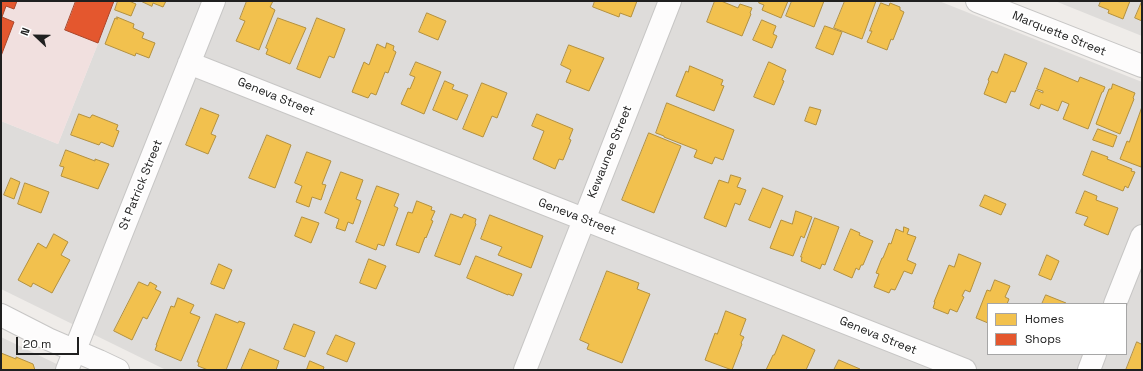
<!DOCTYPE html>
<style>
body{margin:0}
#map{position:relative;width:1143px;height:371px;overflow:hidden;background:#efece9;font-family:"Space Grotesk",sans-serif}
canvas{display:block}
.frame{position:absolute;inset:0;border:2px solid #202020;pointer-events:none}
.legend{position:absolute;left:987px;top:303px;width:140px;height:52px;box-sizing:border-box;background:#fff;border:1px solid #a6a6a6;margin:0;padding:5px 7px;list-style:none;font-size:12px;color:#202020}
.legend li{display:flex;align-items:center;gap:8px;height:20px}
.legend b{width:20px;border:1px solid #a6a6a6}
.north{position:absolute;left:16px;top:16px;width:40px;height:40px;-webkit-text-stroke:3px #fff;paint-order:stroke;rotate:292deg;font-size:11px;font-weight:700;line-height:16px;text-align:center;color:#202020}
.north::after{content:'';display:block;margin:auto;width:14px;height:18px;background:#202020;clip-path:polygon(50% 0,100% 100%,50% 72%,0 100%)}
.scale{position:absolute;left:16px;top:337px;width:63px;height:18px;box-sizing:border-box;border:2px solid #202020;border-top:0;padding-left:5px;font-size:12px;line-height:14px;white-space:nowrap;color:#202020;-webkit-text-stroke:3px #fff;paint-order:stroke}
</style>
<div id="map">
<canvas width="1143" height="371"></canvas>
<div class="frame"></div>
<ul class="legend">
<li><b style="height:11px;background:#f2c14e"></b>Homes</li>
<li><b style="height:11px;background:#e4572e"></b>Shops</li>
</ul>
<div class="north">N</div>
<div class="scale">20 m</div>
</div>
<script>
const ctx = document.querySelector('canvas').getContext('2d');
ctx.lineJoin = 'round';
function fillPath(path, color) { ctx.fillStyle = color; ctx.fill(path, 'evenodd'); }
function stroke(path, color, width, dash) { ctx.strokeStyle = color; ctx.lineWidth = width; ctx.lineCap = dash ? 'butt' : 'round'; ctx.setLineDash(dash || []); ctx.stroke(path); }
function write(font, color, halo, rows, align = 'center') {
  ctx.font = font + ' "Space Grotesk",sans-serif'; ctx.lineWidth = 4; ctx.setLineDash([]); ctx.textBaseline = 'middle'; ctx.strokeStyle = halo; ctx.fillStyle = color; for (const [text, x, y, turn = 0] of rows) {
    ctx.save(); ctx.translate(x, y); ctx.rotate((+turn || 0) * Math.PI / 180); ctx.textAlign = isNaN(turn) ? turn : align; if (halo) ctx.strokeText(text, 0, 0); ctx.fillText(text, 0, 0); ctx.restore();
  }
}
const residential = new Path2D(`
 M115,1H939L1142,82V370H166L1,289V121L58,144ZM988,304H1126V354H988Z
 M1055,1H1142V36Z
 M1,337L69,370H1Z`);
const commercial = new Path2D(`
 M1,1H115L58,144L1,121Z`);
const homes = new Path2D(`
 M118,1H129L136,4L131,16L115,10Z
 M141,1H166L163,7L153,3L152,6Z
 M247,1H273L270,7L275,10L259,50L236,41L245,21L240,19Z
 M595,1H637L631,17L620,13L619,17L593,7Z
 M715,1H721L738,8L740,4L752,8L750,13L751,14L742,36L707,22Z
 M760,1H788L781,18L762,10L764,5L759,3Z
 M792,1H824L814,27L786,16Z
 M845,1H876L862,39L834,28Z
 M1101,1H1130L1123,19L1108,13L1109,10L1099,6Z
 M1142,1V21L1135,18Z
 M881,3L889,6L890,3L900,7V10L904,12L893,40L891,39L887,50L867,42L872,31H870Z
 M427,13L446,21L438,40L419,32Z
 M117,17L134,24L133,28L144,33L142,38L155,43L149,58L136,53L135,56L105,44L115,18L117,19Z
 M278,18L306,28L290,64L266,54L268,49L266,48Z
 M317,18L345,29L334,58L329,56L320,78L297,69Z
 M762,20L776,26L773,34L777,36L772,48L753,40Z
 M825,26L842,32L833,55L816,48Z
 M387,43L394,46L393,50L396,52L388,73L385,72L376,95L371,93L368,98L352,92L364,62L369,65L377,44L385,48Z
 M569,45L604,58L589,91L566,82L571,70L561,65Z
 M1005,54L1027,63L1015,92L1011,91L1006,103L984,94L989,81L988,80L992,71L997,73Z
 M416,62L441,72L424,114L401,104L408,88L410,89L415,77L410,75Z
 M769,62L786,70L782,80L784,81L774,105L754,97Z
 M690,66L723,80L721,85L724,86L714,111L676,96L686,71L688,72Z
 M1045,68L1078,82L1080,77L1105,87L1103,92H1102L1088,129L1063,119L1069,104L1062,101L1058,111L1041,104L1039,109L1030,105L1036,90L1043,93V91L1037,89Z
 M445,81L454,85L452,89L468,95L457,120L433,110Z
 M482,83L507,93L497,118L492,116L483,137L463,129Z
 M1113,84L1135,93L1133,98L1134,99L1120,134L1096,124L1109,89H1111Z
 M667,103L734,130L723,160L715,157L712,164L694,157L697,150L664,137V136L656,133Z
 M810,107L821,110L816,125L805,121Z
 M1142,107V163L1141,167L1120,159L1127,141L1129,142Z
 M201,108L219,115L211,134L216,136L208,154L186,145Z
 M79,114L90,118L92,115H93L118,125L116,130L119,131L113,147L101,142L99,145L71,135Z
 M537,114L573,129L569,139L571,140L563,160L559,159L555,169L533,159L544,131L532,126Z
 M1098,129L1117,136L1113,147L1093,140Z
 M649,133L681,146L654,213L622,200Z
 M267,135L291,145L275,188L249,178Z
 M66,150L95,161V159L109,164L98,189L61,176L64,167L60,166Z
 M1092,151L1108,157L1107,159L1132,169L1131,171L1135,172L1128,188L1125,186L1123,191L1083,175Z
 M307,152L331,161L322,184L326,185L321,200L312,197L309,207L296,202L302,186L295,183Z
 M341,172L363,180L356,199L361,201L353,224L348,222L345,231L336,228L339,219L325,213Z
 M731,175L741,178L737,187L746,190L740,205L735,203L726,227L704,218L719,180L728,183Z
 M11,178L20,182L14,199L4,195Z
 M25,183L49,192L41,213L18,204Z
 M377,186L399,194L394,206L398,208L384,246L378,244L376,250L356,242Z
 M763,188L783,196L770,228L749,220Z
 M1085,191L1097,196L1096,200L1118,208L1108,235L1084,225L1088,217L1076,213Z
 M985,195L1006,204L1001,215L980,206Z
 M417,201L432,207L431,210L435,211L431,220L433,221L426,238L425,237L419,253L396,245L408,212L412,213Z
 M796,211L812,217L804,238L801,236L793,256L770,248L781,220L792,224Z
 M451,214L462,218L464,214L476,219L475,223L476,224L460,265L435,256Z
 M490,215L543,236L531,268L498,255L502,247L481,239Z
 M302,217L319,223L311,243L295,236Z
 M815,218L839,227L825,265L822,264L820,269L801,261L802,257H801Z
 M904,227L909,229L907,234L916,237L907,260L916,264L912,274L904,271L895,290L891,289L889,293L874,287L879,274L876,273L882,258H883L889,243L891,244L896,229L903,232Z
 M851,229L860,233L859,235L873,241L863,265H861L859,270L856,268L852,278L834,270Z
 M54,234L68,242L61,255L70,260L52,293L33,283L31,287L18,280L38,243L46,248Z
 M959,254L981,263L970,292L965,290L962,296L964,297L957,312L950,309L948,314L933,308L935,302H934L949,265L954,267Z
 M1047,255L1059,261L1051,280L1039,275Z
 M476,256L522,274L513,296L508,294V295L467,278Z
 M369,259L386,266L376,289L360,283Z
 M219,264L232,270L224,289L211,284Z
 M607,271L639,283L637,289L650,294L622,363L587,349L589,344L580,340Z
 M995,280L1010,286L1005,297L1009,299L1007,304H988V323L976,318L987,290L990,291Z
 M139,282L148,286L150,282L157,286L155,289L161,292L147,319L143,317L132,340L114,331Z
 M1046,295L1066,303L1065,304H1042Z
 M178,298L194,305L190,313L200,317L181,361L155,350L157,345H156L171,306L174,307Z
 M726,311L746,319L740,335L744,337L741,343L742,344L732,370L705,360L715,333L717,334Z
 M216,314L238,323L239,321L245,323L226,370H208L198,366L199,362H197L202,349Z
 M294,324L315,332L305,357L284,349Z
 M336,335L355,343L347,362L327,354Z
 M783,335L815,350L806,370H766L773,355H774Z
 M1137,342L1141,344L1142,342V370H1126Z
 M250,349L279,361L276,370H241Z
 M1,353L16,359V357L33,364L35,370H1Z
 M839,360L860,369L859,370H834Z
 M310,361L324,367L323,370H305H306Z`);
const shops = new Path2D(`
 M1,1H17L14,9L6,6L2,17L14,22L1,56Z
 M76,1H114L98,43L65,30Z`);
const minor = new Path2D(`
 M977,1L1142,66
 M189,63L965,370
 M1115,304L1142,236
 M1,315L48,339L99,361L118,370
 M67,370L214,1
 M525,370L670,1
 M1089,370L1095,354`);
const streetNames = [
 ["Marquette Street",1059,34,22],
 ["Geneva Street",276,97,22],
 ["Kewaunee Street",610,152,-68],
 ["St Patrick Street",141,185,-68],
 ["Geneva Street",577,217,21],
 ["Geneva Street",878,336,22]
];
fillPath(residential, '#dedcda');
fillPath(commercial, '#f1e0df');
fillPath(homes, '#f2c14e');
stroke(homes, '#b39140', 1);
fillPath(shops, '#e4572e');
stroke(shops, '#a9462a', 1);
stroke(minor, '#c7c6c5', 24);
stroke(minor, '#fdfcfc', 22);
write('12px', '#202020', '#fff', streetNames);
</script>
